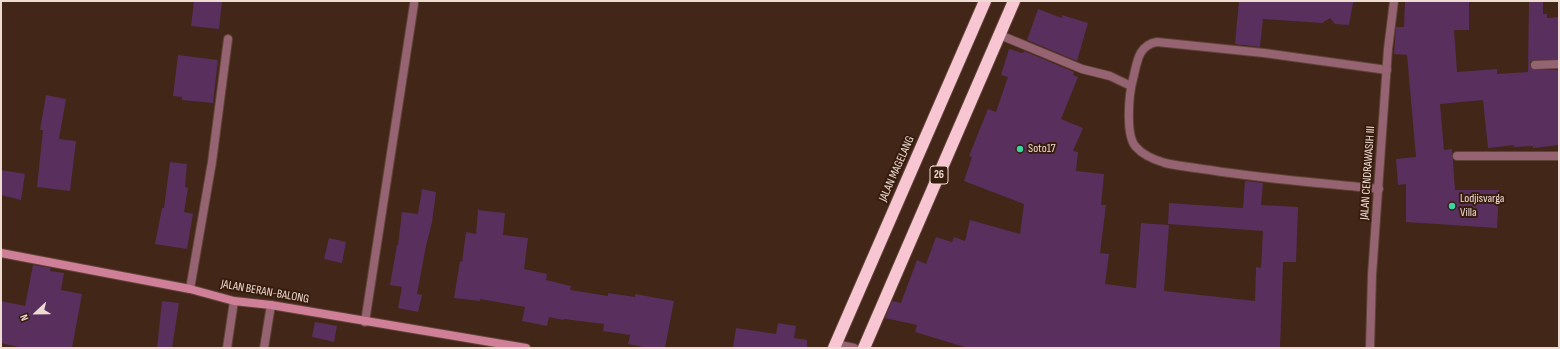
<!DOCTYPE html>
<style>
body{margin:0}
#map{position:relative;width:1560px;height:349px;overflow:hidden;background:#422618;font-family:"Sofia Sans Condensed",sans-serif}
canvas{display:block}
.frame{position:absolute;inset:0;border:2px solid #eedbd2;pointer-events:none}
.north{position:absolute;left:16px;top:293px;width:40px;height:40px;-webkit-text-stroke:3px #371c0e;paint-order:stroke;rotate:248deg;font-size:11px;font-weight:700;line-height:16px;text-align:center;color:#eedbd2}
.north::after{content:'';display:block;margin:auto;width:14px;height:18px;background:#eedbd2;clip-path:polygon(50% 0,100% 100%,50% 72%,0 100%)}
</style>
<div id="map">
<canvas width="1560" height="349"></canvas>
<div class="frame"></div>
<div class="north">N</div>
</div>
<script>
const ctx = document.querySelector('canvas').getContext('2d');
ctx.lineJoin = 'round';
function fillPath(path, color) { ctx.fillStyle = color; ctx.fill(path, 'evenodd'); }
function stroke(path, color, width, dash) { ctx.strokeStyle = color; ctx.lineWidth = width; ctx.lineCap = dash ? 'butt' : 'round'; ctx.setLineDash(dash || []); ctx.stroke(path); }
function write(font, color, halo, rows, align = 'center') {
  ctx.font = font + ' "Sofia Sans Condensed",sans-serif'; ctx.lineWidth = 4; ctx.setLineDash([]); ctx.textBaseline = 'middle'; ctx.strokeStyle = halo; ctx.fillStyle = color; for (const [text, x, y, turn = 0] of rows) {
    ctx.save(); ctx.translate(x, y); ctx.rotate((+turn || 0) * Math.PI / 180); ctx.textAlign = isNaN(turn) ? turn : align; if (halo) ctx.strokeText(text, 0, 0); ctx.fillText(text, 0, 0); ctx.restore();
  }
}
const building = new Path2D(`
 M194,1H222L219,29L191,26Z
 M1239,1H1356L1353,3L1349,25L1335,24L1330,18L1322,23L1263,19L1260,47L1235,44Z
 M1405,1H1469V30H1454L1457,72L1497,69V74L1528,72L1529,1H1543V14H1547V18L1559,17V59L1534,60L1530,62V65L1531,68L1535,70H1559V145L1533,148V146L1514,147V145L1488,148L1483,100L1440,104L1444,150L1452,149L1455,190H1499L1497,228L1406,222V184L1398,185L1396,159L1416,157L1407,55L1394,54L1396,27H1404Z
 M1038,9L1062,18V15L1088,23L1077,61L1027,40Z
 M1009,49L1023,53L1024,51L1074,72L1073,75L1078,77L1061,119L1083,128L1073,151L1078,152L1076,171L1104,174L1101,205H1106L1100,253L1109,254L1105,284L1136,288L1141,223L1169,225L1164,291L1255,301L1256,267L1261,268L1263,231L1168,224L1169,203L1243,208L1245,181L1263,183L1261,205L1298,207L1296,262H1283L1280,348H968L915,332L917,325L885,318L892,301L901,303L917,260L926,264L936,237L952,242L954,237L965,241L970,220L1020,234L1024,204L964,181L972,157L969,156L988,109L996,112L1008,77L1001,75Z
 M178,55L218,60L213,103L182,100V97L173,96Z
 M46,95L66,99L59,139L76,141L70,191L37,187L43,130H40Z
 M170,162L187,164L185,187L188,188L184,212L193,214L187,249L155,244L162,208H164Z
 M1,170L25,174L21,200L1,195Z
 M422,189L436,192L432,222L426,246L417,294L422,295L418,312L398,308L402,287L390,285L397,245H398L402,212L418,214Z
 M478,210L505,213L503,235L528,238L524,269L547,274L546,280L571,286L570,290L608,296V293L635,297V294L674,301L665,348H648L628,344L630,335L603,331L604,324L564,319L563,320L549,317L547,326L522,321L525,307L480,299V301L454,298L460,261L462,262L466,232L476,234Z
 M329,238L346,242L342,263L324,259Z
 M33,265L51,268L50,271L64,273L61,290L82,294L72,348H23L1,343V301L25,306Z
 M162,301L179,303L172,348H157Z
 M315,322L337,326L334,342L312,337Z
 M778,323L796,326L794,338L807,340V348H733L736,328L776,334Z`);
const lane = new Path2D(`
 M1379,189C1322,183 1265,179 1210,170C1195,168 1179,166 1165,163C1155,160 1142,154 1136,147C1125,136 1129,93 1133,79C1137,63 1138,45 1157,42L1264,53L1387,70
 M365,322L414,4
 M227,348L234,301
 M264,348L271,305`);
const street = new Path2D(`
 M1000,35L1082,69L1110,76L1131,86
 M1535,65L1559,64
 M1457,156H1559
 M190,289L212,162L228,39
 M835,344L854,348
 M1370,348L1372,275L1388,49L1394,1`);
const secondary = new Path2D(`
 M1,253L190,289L234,301L271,305L526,348`);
const highway = new Path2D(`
 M834,348L985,1
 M864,348L1014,1`);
const markers = [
 [1020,149,4,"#3dd4a3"],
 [1452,206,4,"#3dd4a3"]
];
const shields = [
 [939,175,18]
];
const shieldNames = [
 ["26",939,175]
];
const poiNames = [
 ["Soto17",1028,149],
 ["Lodjisvarga",1460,199],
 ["Villa",1460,213]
];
const streetNames = [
 ["JALAN MAGELANG",897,169,-66],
 ["JALAN CENDRAWASIH III",1368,173,-86],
 ["JALAN BERAN-BALONG",265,292,10]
];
fillPath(building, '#592f5d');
stroke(lane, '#5e4336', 10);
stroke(street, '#5e4336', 10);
stroke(secondary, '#5e4336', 10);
stroke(highway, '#5e4336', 14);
stroke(lane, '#956371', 8);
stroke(street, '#956371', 8);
stroke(secondary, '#cf7f97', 8);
stroke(highway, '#f8c5d2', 12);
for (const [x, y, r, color] of markers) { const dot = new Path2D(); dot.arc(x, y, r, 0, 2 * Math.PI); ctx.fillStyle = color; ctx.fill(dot); stroke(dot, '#371c0e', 1.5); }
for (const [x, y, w] of shields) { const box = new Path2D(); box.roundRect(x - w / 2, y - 9, w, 18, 3); ctx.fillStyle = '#371c0e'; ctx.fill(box); stroke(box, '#eedbd2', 1); }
write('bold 11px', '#eedbd2', null, shieldNames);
write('12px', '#eedbd2', '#371c0e', poiNames, 'left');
write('12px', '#eedbd2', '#371c0e', streetNames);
</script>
